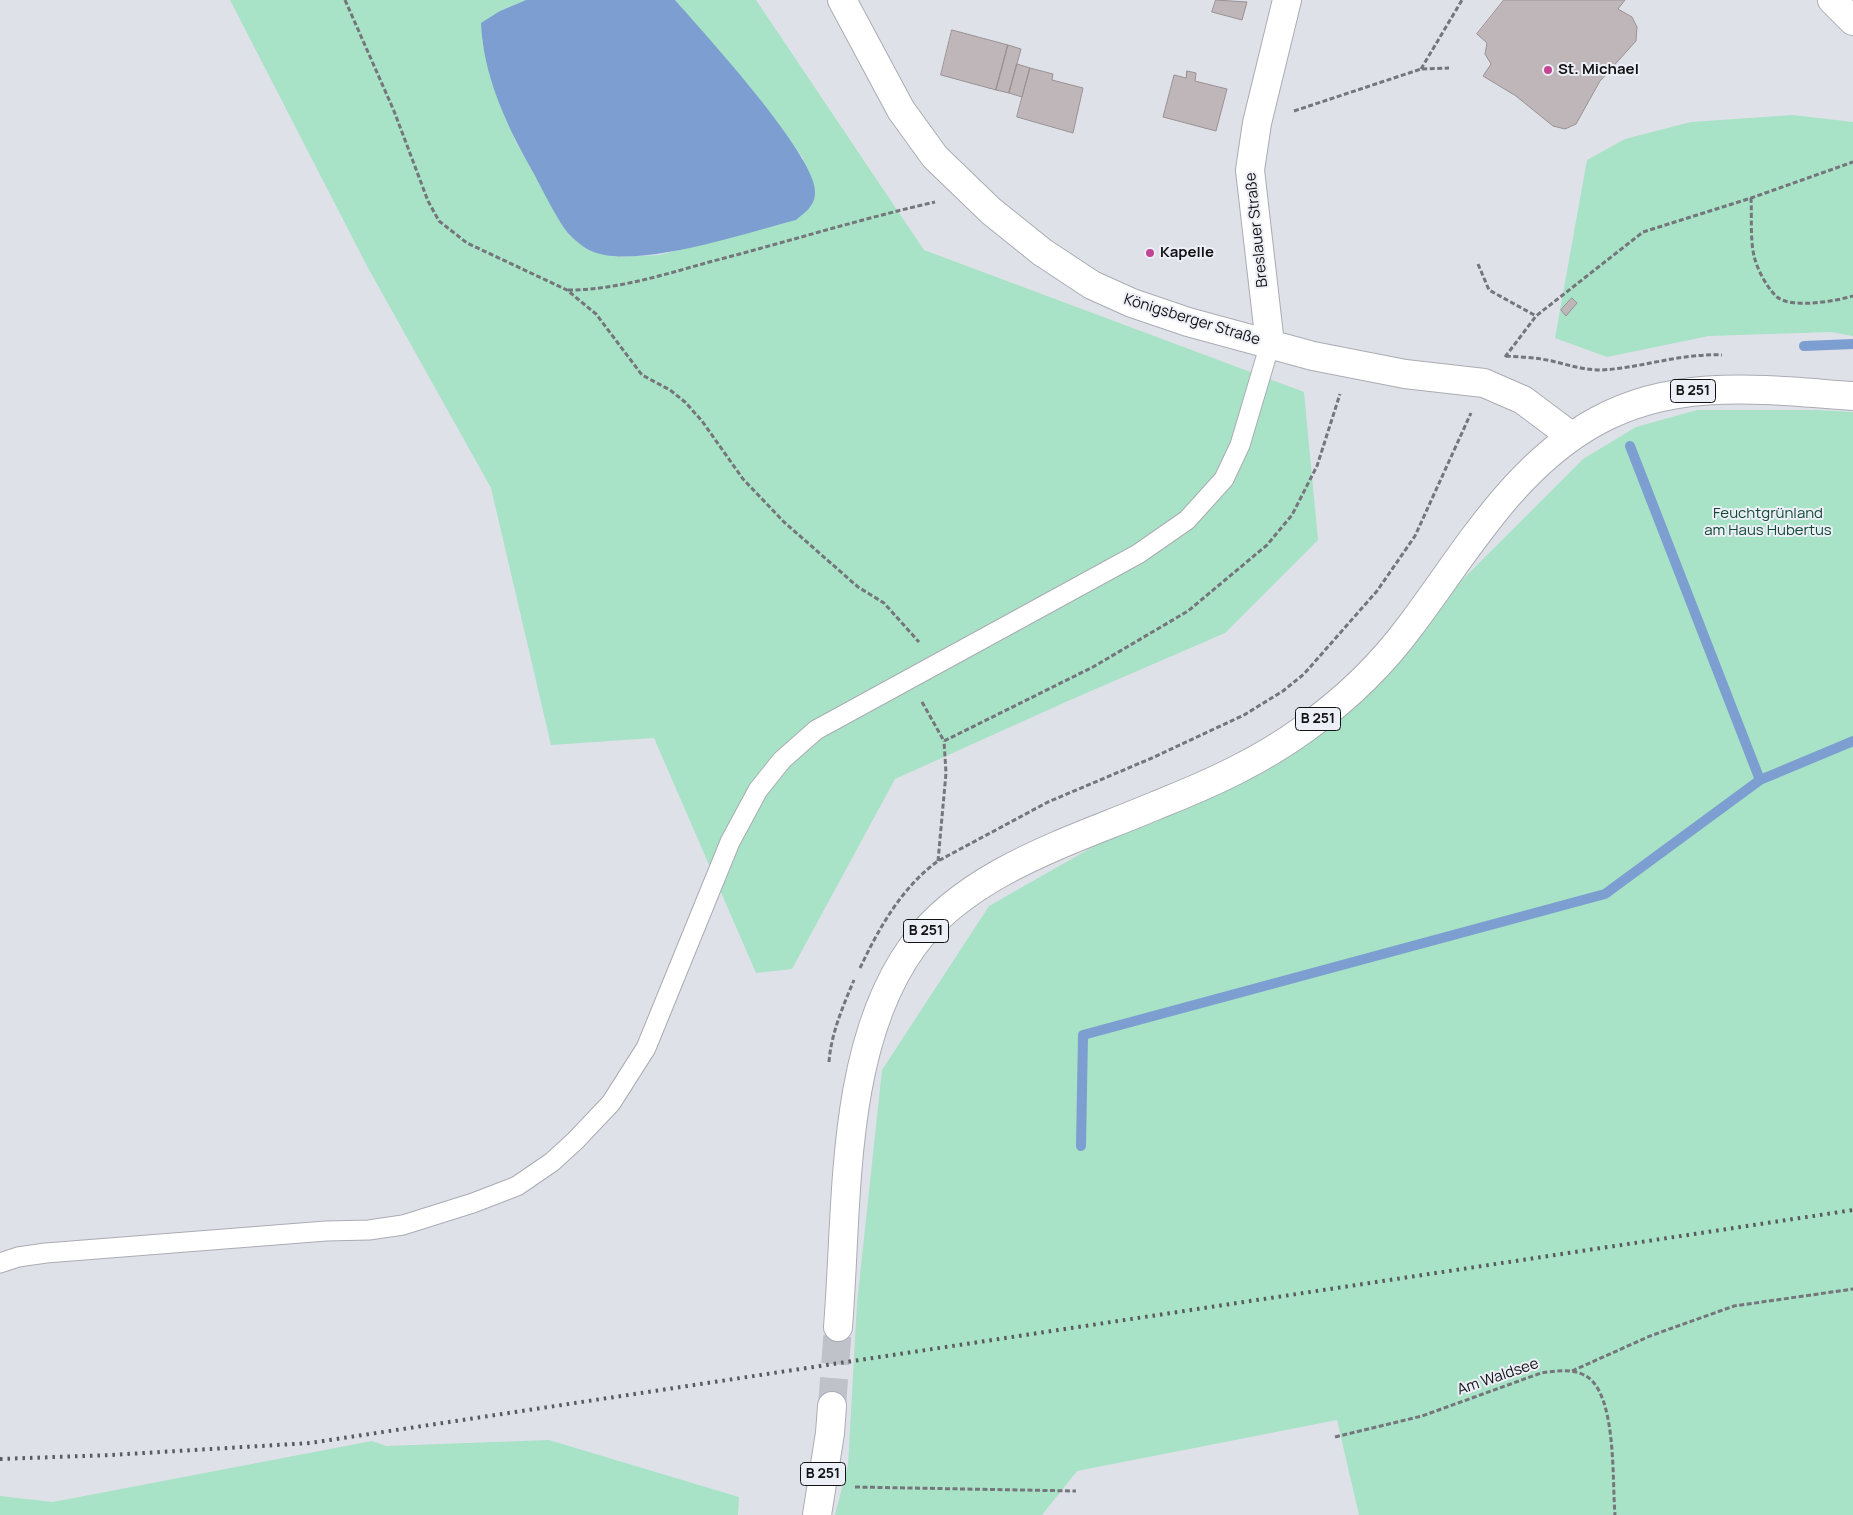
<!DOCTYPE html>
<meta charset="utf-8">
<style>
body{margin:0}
canvas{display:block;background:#dfe1e9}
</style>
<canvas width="1853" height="1515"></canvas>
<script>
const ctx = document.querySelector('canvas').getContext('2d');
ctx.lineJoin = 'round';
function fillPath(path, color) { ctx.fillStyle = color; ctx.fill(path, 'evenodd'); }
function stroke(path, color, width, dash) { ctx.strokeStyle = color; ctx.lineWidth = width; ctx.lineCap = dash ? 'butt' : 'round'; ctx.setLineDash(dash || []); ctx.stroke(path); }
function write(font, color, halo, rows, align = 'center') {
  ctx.font = font + ' Manrope,sans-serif'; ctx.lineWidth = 4; ctx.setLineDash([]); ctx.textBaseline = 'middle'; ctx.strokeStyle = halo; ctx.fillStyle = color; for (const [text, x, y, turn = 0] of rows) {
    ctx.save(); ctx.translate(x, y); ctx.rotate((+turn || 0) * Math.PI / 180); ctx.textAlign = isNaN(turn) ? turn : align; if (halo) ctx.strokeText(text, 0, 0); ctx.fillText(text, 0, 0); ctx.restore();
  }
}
const green = new Path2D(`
 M230,0H526L500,11L482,40L491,78L515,140L569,235L621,257L659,255L795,220L803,158L766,108L675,0H756L924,250L1304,392L1318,540L1225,633L1068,701L895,779L792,969L756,973L654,738L551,745L491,488L367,266Z
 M1793,115L1853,122V336L1831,332L1709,336L1607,357L1555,338L1587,160L1625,139L1691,122Z
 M1697,410H1817L1853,412V1515H1359L1337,1420L1077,1471L1042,1515H835L848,1465L857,1303L882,1070L989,906L1240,763L1327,710L1448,594L1583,459L1636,427Z
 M549,1440L739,1497L738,1515H0V1496L53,1502L372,1441L386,1446Z`);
const water = new Path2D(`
 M526,0H675C702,31 820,159 815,194C814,207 805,212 796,220C748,232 632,272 589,250C583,247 576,241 571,236C560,227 538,180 529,165C505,122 483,73 481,23L500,11Z`);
const stream = new Path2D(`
 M1804,346L1853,344
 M1630,446L1760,780
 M1081,1146L1083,1035L1605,894L1760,780L1853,741`);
const building = new Path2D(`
 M1216,0L1247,2L1242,20L1212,12Z
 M1504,0H1625L1618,9L1632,17L1637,27L1636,41L1600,81L1576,124L1565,129L1553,126L1516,96L1483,76L1491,64L1485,54L1487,43L1477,34Z
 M952,30L1008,45L996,90L941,75Z
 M1008,45L1021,49L1009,93L996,90Z
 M1017,64L1030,68L1022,97L1009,93Z
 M1030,68L1053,74L1052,80L1083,88L1073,133L1017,117Z
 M1187,71L1196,73L1195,81L1227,89L1216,131L1163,117L1174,75L1186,78Z
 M1572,298L1577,303L1566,316L1561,310Z`);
const primaryTunnel = new Path2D(`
 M832,1406L838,1327`);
const path = new Path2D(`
 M345,0L394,111L428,201L439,221L467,243L567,290L596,314L642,375L670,390L685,402L702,421L743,479L784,522L858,587L884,603L919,642
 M1421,69L1462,0
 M1294,111L1421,69L1449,68
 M1751,198C1752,217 1750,238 1754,256C1757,269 1767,288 1777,297C1792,309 1836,301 1853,296
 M1478,264L1489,290L1536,316
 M568,290C617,290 666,274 713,261C787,242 860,219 935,202
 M1506,356C1517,357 1530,357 1541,359C1561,362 1579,370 1601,370C1642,368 1680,353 1722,355
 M1505,357L1536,316L1643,232L1751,198L1853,162
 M922,702L944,741L1093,667L1188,611L1267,545L1292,515L1317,466L1340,394
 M938,861L946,773L944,741
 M860,968C879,928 902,887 938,861L1048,802L1152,758L1244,715L1283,691L1304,674L1377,591L1415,536L1471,413
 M829,1062C831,1034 843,1006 854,980
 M1572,1371L1650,1336L1734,1306L1853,1289
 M1335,1437L1422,1416L1541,1373C1555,1371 1572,1368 1586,1376C1617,1394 1612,1481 1615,1515
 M855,1487L1076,1491`);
const lane = new Path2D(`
 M0,1263L18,1257L46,1253L326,1231L369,1230L403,1225L473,1203L517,1186L552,1162L575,1141L611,1103L646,1048L730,842L758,790L782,760L816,730L1138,554L1187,520L1224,479L1240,445L1270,344`);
const street = new Path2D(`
 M842,0L901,110L935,157L991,211L1042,252L1092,285L1132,303L1188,322L1313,356L1405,374L1484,383L1523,400L1571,436
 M1832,0L1853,21
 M1270,344L1250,170L1257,123L1287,0`);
const primary = new Path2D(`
 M838,1327C848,1206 839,1048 913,946C969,870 1075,840 1157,805C1210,784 1261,761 1307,727C1346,699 1383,663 1411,625C1466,552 1514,466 1597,421C1677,377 1765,390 1853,396
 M817,1515L830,1433L832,1406`);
const rail = new Path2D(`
 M0,1459L111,1455L310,1443L1853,1210`);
const markers = [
 [1548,70,5,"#c24594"],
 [1150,253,5,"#c24594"]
];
const shields = [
 [1693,391,45],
 [1318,719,45],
 [926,931,45],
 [823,1474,45]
];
const shieldNames = [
 ["B 251",1693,391],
 ["B 251",1318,719],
 ["B 251",926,931],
 ["B 251",823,1474]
];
const poiNames = [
 ["St. Michael",1558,70],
 ["Kapelle",1160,253]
];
const streetNames = [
 ["Breslauer Straße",1257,230,-96],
 ["Königsberger Straße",1192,320,17],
 ["Am Waldsee",1498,1377,-19]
];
const parkNames = [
 ["Feuchtgrünland",1768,514],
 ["am Haus Hubertus",1768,531]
];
fillPath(green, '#a8e2c7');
fillPath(water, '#7c9ed0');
stroke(stream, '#7c9ed0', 10);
fillPath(building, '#bfb6b9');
stroke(building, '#999193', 1);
stroke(primaryTunnel, '#c0c2c9', 28, [28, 14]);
stroke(lane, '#aaacb3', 21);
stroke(street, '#aaacb3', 30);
stroke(primary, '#aaacb3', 30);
stroke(path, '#75767b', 3, [5, 2.5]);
stroke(lane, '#fff', 19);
stroke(street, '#fff', 28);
stroke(primary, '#fff', 28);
stroke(rail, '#595a5e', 4, [2.5, 5]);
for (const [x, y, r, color] of markers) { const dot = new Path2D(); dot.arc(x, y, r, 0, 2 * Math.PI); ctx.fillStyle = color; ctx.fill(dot); stroke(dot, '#edeff6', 2); }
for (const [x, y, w] of shields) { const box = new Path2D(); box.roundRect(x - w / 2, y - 11.5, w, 23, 4); ctx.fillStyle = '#edeff6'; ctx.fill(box); stroke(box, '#121315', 1); }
write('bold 14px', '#121315', null, shieldNames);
write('bold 15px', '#121315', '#edeff6', poiNames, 'left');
write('15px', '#121315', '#edeff6', streetNames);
write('15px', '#104935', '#edeff6', parkNames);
</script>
